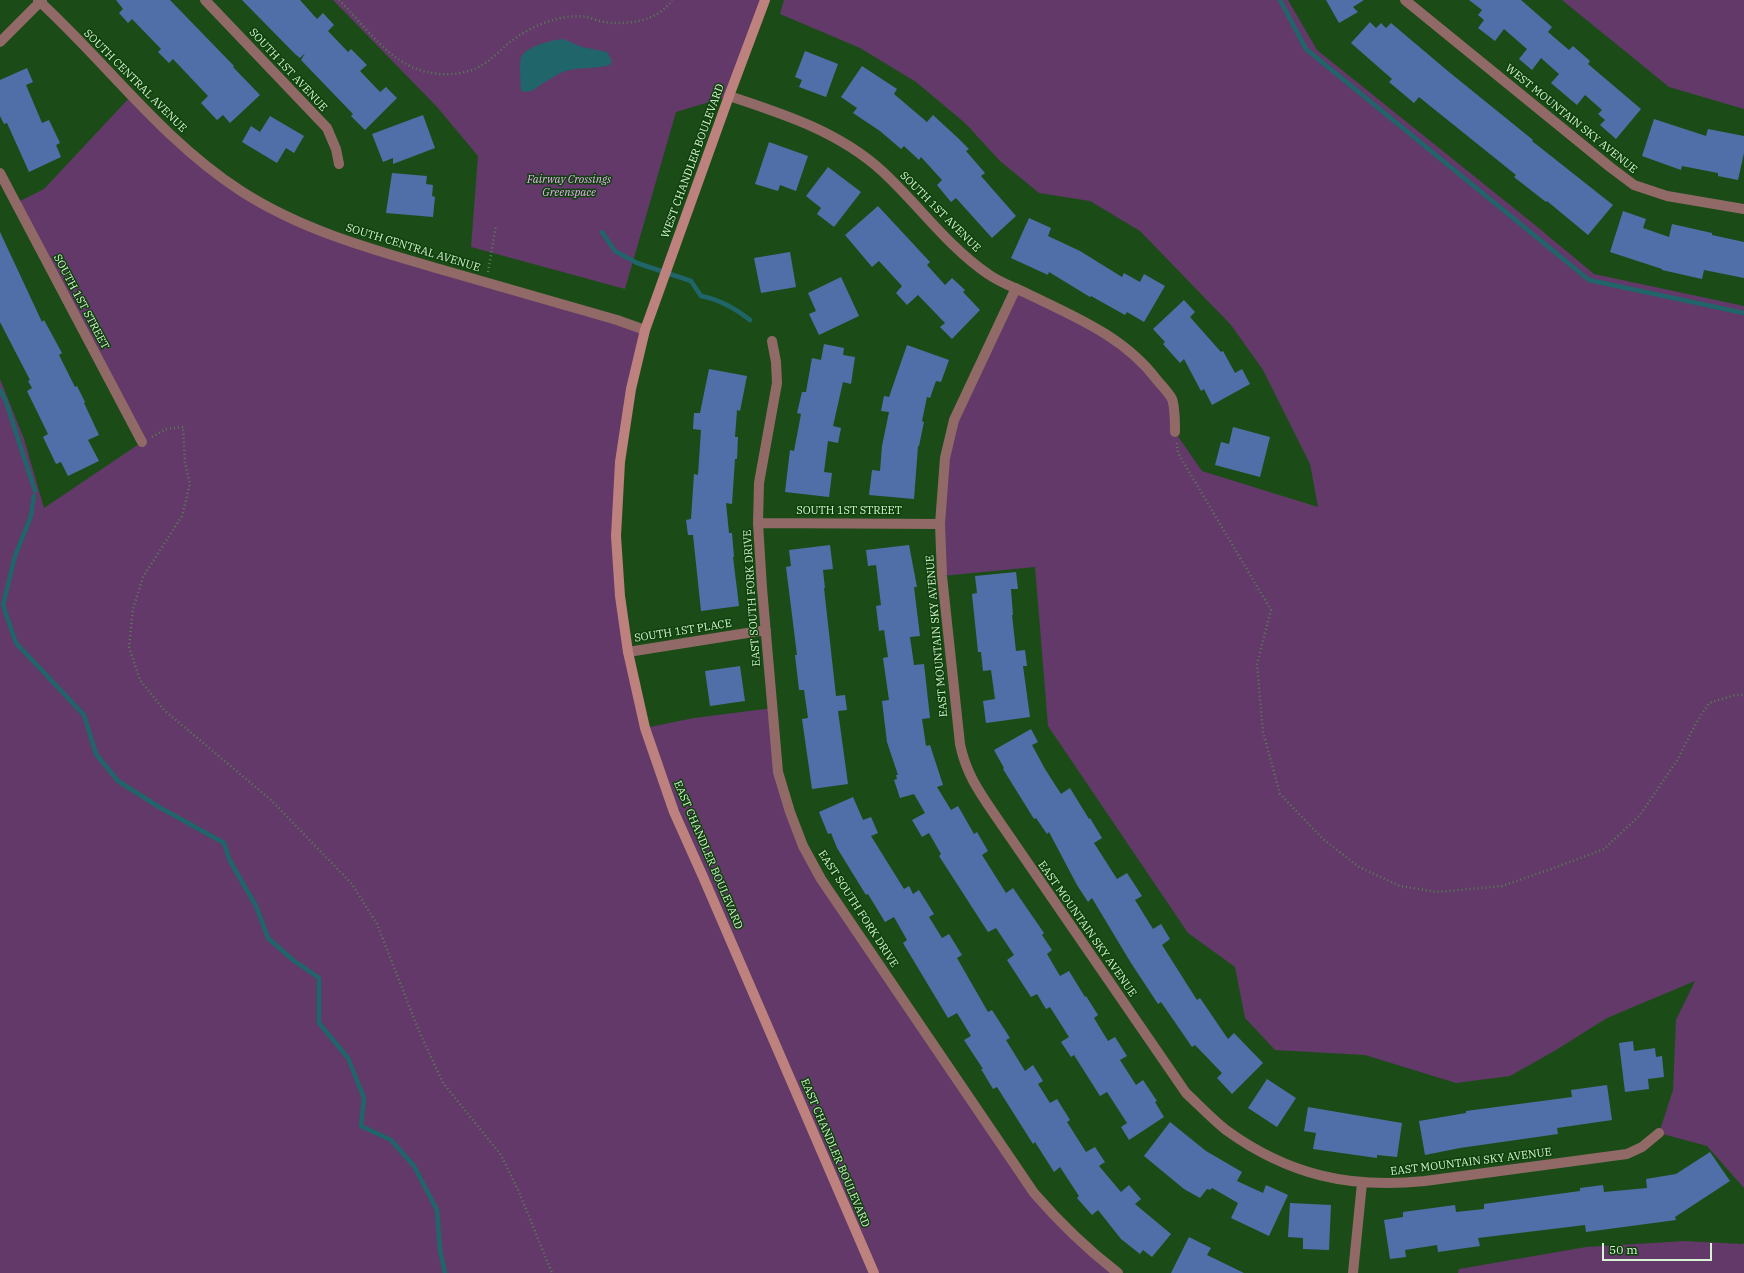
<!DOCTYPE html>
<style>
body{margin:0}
#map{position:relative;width:1744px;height:1273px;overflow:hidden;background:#1b4c17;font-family:"IBM Plex Serif",serif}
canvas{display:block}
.scale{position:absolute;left:1602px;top:1243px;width:110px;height:18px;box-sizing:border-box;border:2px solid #d8f3d4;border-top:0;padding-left:5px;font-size:12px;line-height:14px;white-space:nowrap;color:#d8f3d4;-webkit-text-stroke:3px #0e410b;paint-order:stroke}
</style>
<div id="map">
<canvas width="1744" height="1273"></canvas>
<div class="scale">50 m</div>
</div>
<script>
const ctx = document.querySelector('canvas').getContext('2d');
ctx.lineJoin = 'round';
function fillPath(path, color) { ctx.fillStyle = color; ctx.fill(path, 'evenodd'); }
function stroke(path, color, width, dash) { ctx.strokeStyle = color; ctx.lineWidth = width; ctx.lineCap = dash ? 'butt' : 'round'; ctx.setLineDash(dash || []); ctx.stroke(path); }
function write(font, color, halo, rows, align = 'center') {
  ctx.font = font + ' "IBM Plex Serif",serif'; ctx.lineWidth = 3; ctx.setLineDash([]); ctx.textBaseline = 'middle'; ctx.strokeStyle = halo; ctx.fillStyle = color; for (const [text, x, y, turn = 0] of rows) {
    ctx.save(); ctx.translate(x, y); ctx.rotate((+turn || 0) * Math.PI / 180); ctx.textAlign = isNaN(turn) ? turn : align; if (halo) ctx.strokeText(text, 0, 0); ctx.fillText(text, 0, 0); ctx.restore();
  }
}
const green = new Path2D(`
 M333,0H765L729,96L676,112L625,289L471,247L478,156L437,107Z
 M784,0H1288L1317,50L1535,225L1594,274L1744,306V1188L1707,1146L1659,1133L1673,1090L1676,1020L1695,981L1607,1018L1556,1050L1510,1076L1456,1083L1365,1055L1275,1050L1245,1018L1235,967L1188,933L1048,726L1035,567L942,576L940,524L954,420L1016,288L1121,343L1172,400L1175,432L1202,471L1318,507L1310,464L1263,370L1231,325L1140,231L1090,201L1039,193L1000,161L965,123L916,82L860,48L780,14Z
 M1562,0H1744V109L1669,87Z
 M131,96L214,170L311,227L645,330L620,462V596L645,728L694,718L773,708L778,772L803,846L1034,1193L1118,1273H0V379L24,439L44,508L142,442L16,203L44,189Z
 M1685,1241L1742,1244L1744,1243V1273H1458L1459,1269L1586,1247Z`);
const water = new Path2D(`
 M563,39L582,47L607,52L612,61L610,65C597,69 583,67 570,70C561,71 540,85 532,91L525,92L521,90C521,84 519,64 521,58C524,47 552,40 563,39Z`);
const stream = new Path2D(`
 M1280,0L1306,49L1589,280L1744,313
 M602,232L615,251L637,263L691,281L701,296C718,299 736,309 750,320
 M0,390L5,399L35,491
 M34,496L31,516L15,556L3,605L16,643L84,715L96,754L118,781L159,807L224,843L230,861L256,906L268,938L293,960L319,978V1023L348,1058L364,1098L361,1126L391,1140L414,1166L437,1210L440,1250L445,1273`);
const building = new Path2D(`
 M116,0H170L234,66L233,67L260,95L230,123L223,115L217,120L201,103L208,96L173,59L169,63L158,52L161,49L132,19L128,23L119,13L123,9Z
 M242,0H300L317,19L323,13L334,25L328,31L348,52L351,49L367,65L360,71L380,92L386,87L397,98L365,130L351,116L353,114L301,60L305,53L300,58L295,54Z
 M1326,0H1364L1353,7L1358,12L1339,23Z
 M1469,0H1521L1552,27L1548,32L1569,50L1573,46L1590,61L1588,64L1641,109L1616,139L1600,125L1605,120L1598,114L1602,110L1585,95L1577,105L1551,83L1559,74L1541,58L1532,70L1519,59L1527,49L1504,29L1495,41L1478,28L1484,20L1478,15L1482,10Z
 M1370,22L1376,28L1381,23L1386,28L1391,23L1449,72L1533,140L1532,141L1613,205L1588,235L1547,201L1546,202L1514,177L1516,175L1419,97L1414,103L1389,82L1392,79L1351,43Z
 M805,51L838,64L826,97L799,87L802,80L795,77Z
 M862,66L897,89L894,94L927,122L933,115L959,139L969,149L966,151L985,173L981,176L1016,216L992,238L956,198L951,202L937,185L942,180L921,157L919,160L904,146L901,149L880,131L853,113L857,108L841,97Z
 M27,68L33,82L26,85L42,123L49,120L60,143L56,145L61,157L29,172L7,123L4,124L0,116V80Z
 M423,115L435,148L393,164V158L383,162L372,134Z
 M270,116L304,136L294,153L286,148L277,163L242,142L251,126L260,132Z
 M1654,119L1706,136L1708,129L1744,136V153L1738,180L1718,176V173L1682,166L1681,170L1642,156Z
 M769,142L808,156L796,191L780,185L778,191L755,184Z
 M828,167L861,192L834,227L817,214L821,208L806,196Z
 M392,173L427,176L426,184L433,185L432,196L435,197L433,217L386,213Z
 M878,206L930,262L927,265L945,285L952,278L965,290L963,292L980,310L952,339L940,327L945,323L918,295L907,305L896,293L902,286L879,261L872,267L845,235Z
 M1623,211L1646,219L1643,228L1669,237L1672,224L1712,233V235L1744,242V278L1704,270L1702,279L1662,270V269L1610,252Z
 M1029,218L1051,228L1048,236L1080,251L1122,277L1124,273L1140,282L1144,274L1165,286L1144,322L1127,312L1125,315L1091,296L1090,297L1049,272L1048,275L1011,258Z
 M0,232L42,322L44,320L62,353L59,355L75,387L77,386L85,402L84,403L99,435L88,440L99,461L68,476L61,462L56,464L43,437L48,434L27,391L32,388L28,381L30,380L0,322Z
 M790,252L796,287L761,293L754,258Z
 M841,277L859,316L819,335L809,314L816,311L808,293Z
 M1184,300L1195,312L1190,317L1221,352L1223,351L1235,373L1242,369L1250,384L1212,405L1204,389L1201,391L1184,359L1180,363L1163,344L1165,342L1153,329Z
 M824,344L844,348L843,355L855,357L851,384L843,382L833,426L841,428L838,443L828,441L824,472L832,473L829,497L785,492L790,450L794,451L801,414L797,413L802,392H806L812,358L821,360Z
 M907,345L949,360L941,382L936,381L930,398L927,397L922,421L924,422L919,446H918L914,499L869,495L872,470L880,471L882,446L889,412L881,411L884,396L889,397Z
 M709,369L747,376L740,411L737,410L735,437H738L737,459H735L732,504L726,503L729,533H732L734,557H733L739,606L701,611L693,535H688L686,520L691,519L694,474L698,475L701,430L693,429L694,413H700Z
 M1233,427L1270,437L1260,477L1215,465L1221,442L1229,444Z
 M830,545L833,569L823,570L825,588H824L836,696L845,695L847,710L838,711L848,784L812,789L802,719L808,718L804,690H799L795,655H797L786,567L791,566L789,550Z
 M909,545L917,587H914L920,636L910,637L914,665L924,664L930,718L922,719L926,746L930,745L943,785L937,787L951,810L958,806L974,834L977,832L988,851L982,855L1006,893L1013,888L1044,933L1042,935L1052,950L1047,954L1060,976L1069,971L1085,997L1086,996L1098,1015L1094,1018L1108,1041L1115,1037L1127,1056L1120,1060L1136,1085L1143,1080L1157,1101L1155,1102L1164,1117L1129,1140L1121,1127L1127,1123L1107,1092L1100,1096L1074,1055L1071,1057L1061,1042L1069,1037L1050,1007L1046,1009L1037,994L1031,997L1007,960L1014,955L996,928L988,932L939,856L941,854L929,833L922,837L912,820L925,813L914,794L900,798L894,780L897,779L896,775H898L887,742L882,701L889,700L883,658L888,657L884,630L879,631L876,606L881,605L876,565L868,566L866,550Z
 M1016,572L1018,589H1011L1013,615H1012L1016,651L1025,650L1027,666H1023L1030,717L986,723L983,701L995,699L991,670L983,671L981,652H978L972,594L977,593L975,576Z
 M740,666L745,701L710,706L705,671Z
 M1031,729L1038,742L1032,745L1045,769L1061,794L1070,788L1089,819L1090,818L1102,838L1094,843L1117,879L1127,873L1142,896L1135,900L1153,929L1161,924L1170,939L1162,945L1197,1000L1200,998L1228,1039L1234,1033L1263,1063L1232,1094L1217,1078L1222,1073L1195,1045L1192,1047L1161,1002L1158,1004L1131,963L1092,898L1088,902L1077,885L1049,832L1047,834L1036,818L1034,819L1003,769L1004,768L994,750Z
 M853,797L863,820L871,817L878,833L871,836L904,889L909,886L913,894L919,890L934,914L929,917L942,938L949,934L962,955L957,958L988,1012L992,1010L1010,1038L1006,1040L1025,1071L1033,1065L1043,1081L1038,1084L1050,1103L1057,1099L1070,1120L1067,1122L1086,1152L1095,1147L1105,1162L1099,1166L1121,1192L1129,1185L1141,1199L1135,1204L1171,1234L1152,1257L1143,1250L1140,1254L1121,1239L1098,1210L1092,1215L1077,1198L1079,1196L1060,1167L1054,1172L1035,1142L1033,1144L997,1087L993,1089L981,1069H983L964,1040L971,1036L957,1013L948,1018L903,943L907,940L894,917L885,922L868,894L866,895L837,848L831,833L828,834L819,812Z
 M1633,1041L1634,1051L1655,1048L1656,1057L1662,1056L1664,1077L1648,1079L1649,1089L1625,1092L1619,1043Z
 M1267,1079L1296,1098L1277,1127L1248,1108Z
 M1607,1085L1612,1120L1557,1128L1558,1134L1460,1148L1425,1155L1419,1121L1466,1113V1111L1572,1097L1571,1090Z
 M1308,1107L1402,1123L1397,1157L1377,1155V1158L1313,1149L1316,1133L1304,1131Z
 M1170,1122L1206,1151L1242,1172L1237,1181L1263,1193L1266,1185L1288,1195L1269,1236L1231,1218L1238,1203L1212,1188L1210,1190L1207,1189L1200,1198L1184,1189L1144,1156Z
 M1710,1152L1730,1181L1675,1217L1676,1220L1586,1232L1585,1225L1478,1238L1480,1246L1438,1252L1437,1245L1405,1250L1406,1257L1390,1259L1384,1220L1403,1217V1212L1455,1205L1456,1212L1484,1209V1204L1580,1191V1188L1603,1185L1604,1192L1647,1188L1646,1179L1676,1174Z
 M1290,1203L1331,1205L1329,1250L1303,1249V1238L1288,1237Z
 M1189,1237L1211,1248L1207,1255L1244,1273H1171Z`);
const path = new Path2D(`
 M339,0C365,25 389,64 427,72C444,76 467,75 482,65C493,59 501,49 510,42C522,33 536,25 550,21C562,17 574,15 586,17C592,18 598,21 604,22C627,25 658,22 672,0
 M488,272L496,225
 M152,437L166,429L183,427L185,463L190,484L182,516L143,577L133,609L129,647L140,680L164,710L271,800L352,884L377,924L419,1031L443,1083L501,1155L519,1192L552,1273
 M1177,443L1178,453L1271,610L1257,664L1263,732L1280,794L1323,839L1359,867L1400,886L1437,892L1502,886L1554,868L1604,849L1640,815L1678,759L1695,725L1709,703L1735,695H1744`);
const minor = new Path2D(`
 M205,0L327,128L336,149L339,164
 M1405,0L1610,167L1634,185L1667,196L1744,209
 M0,42L42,0
 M729,96C783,114 838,131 882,171C918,204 947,246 988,274C999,282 1013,287 1026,293C1073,316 1124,336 1157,380C1162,386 1169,393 1172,399C1175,407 1175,424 1175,432
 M0,173L142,442
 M1016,288L954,420L945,458L940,524L942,576L960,744C966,774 980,793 997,818L1186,1093C1199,1105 1212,1119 1226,1130C1288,1175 1350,1189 1425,1181L1627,1154L1642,1147L1659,1133
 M772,341L776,362L777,383L759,483L758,523L762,588L778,772L790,812L803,846L821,879L1034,1193C1060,1223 1087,1249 1118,1273
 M758,523L940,524
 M628,652L766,630
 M1353,1273L1362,1183`);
const tertiary = new Path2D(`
 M38,0C107,63 161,139 241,191C303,231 374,250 443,270C501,287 559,303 617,320L645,330`);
const secondary = new Path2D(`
 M765,0L729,96L645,330L631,389L620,462L616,536L620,596L628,652L645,728L674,812L704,879L874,1273`);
const streetNames = [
 ["SOUTH 1ST AVENUE",288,70,47],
 ["SOUTH CENTRAL AVENUE",135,81,45],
 ["WEST MOUNTAIN SKY AVENUE",1571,119,39],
 ["WEST CHANDLER BOULEVARD",693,161,-70],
 ["SOUTH 1ST AVENUE",940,212,45],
 ["SOUTH CENTRAL AVENUE",413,248,17],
 ["SOUTH 1ST STREET",81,302,62],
 ["SOUTH 1ST STREET",849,511],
 ["EAST SOUTH FORK DRIVE",752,598,-94],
 ["SOUTH 1ST PLACE",683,631,-9],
 ["EAST MOUNTAIN SKY AVENUE",937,636,-95],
 ["EAST CHANDLER BOULEVARD",708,855,67],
 ["EAST SOUTH FORK DRIVE",858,909,57],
 ["EAST MOUNTAIN SKY AVENUE",1087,929,55],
 ["EAST CHANDLER BOULEVARD",835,1153,67],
 ["EAST MOUNTAIN SKY AVENUE",1471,1162,-7]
];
const parkNames = [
 ["Fairway Crossings",569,180],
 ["Greenspace",569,193]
];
fillPath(green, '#623968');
fillPath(water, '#20656a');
stroke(stream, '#20656a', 4.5);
fillPath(building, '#506fa9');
stroke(path, '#578153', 2.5, [1, 3]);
stroke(minor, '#916a68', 10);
stroke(tertiary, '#916a68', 10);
stroke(secondary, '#bd817e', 10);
write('11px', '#d8f3d4', '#0e410b', streetNames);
write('italic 11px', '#eeb2f7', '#0e410b', parkNames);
</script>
